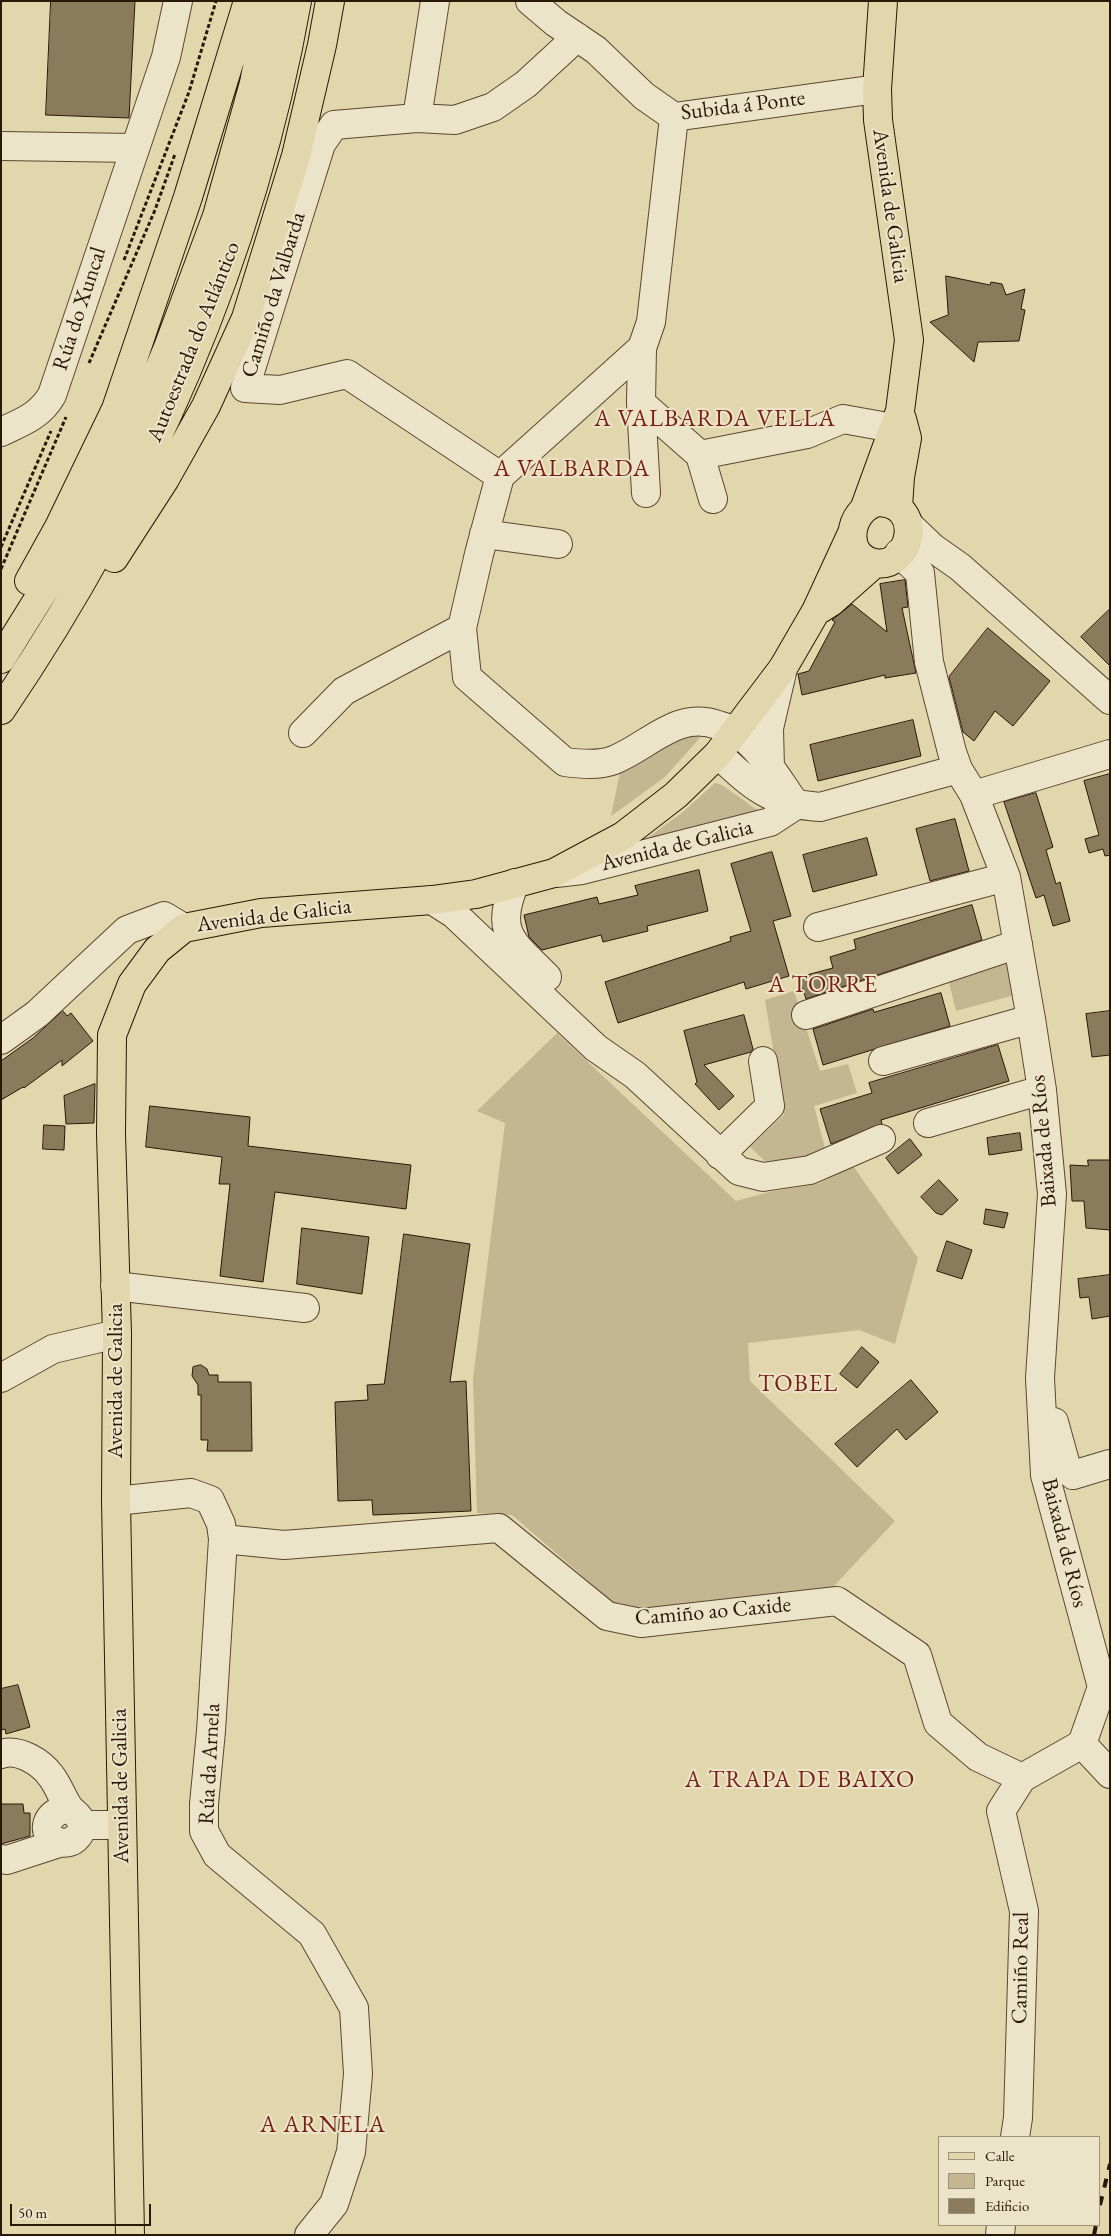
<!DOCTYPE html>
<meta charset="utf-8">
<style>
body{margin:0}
#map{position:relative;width:1111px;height:2236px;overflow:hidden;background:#e2d6ac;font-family:"EB Garamond",serif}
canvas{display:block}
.frame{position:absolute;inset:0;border:2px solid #2a1806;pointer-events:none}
.legend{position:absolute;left:938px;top:2136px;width:162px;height:90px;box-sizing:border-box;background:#ece4c9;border:1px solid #9e927b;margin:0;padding:6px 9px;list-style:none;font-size:15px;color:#2a1806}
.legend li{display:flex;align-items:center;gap:10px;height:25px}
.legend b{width:25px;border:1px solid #9e927b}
.scale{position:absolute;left:10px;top:2204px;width:141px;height:22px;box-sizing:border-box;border:2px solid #2a1806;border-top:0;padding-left:6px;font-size:15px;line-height:18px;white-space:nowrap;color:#2a1806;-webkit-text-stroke:4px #ece4c9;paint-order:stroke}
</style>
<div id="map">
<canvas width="1111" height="2236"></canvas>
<div class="frame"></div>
<ul class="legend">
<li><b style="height:6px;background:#e2d6ac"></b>Calle</li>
<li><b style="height:14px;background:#c3b690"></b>Parque</li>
<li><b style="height:14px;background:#8a7b5c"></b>Edificio</li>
</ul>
<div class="scale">50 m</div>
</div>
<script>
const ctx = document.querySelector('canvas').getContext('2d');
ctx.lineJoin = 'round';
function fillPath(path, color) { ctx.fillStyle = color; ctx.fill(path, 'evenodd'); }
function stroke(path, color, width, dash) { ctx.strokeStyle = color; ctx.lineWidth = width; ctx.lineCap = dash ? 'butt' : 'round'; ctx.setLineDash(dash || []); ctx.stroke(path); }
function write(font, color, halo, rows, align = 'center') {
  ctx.font = font + ' "EB Garamond",serif'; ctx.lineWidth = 4; ctx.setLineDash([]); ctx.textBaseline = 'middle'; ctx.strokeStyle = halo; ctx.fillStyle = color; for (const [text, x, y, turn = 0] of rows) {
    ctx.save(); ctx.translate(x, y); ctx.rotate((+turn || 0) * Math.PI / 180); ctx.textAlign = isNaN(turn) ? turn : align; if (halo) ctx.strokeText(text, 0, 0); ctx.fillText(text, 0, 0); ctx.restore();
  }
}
const green = new Path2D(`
 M705,732L665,777L611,816L621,767L672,733Z
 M715,783L722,785L760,812L642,842L683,812Z
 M1008,957L1018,994L956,1011L947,974Z
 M794,991L820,1071L848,1064L857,1093L814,1106L826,1152L805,1158L765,1161L750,1147L784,1115L765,1000Z
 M557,1033L736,1201L769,1192L818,1184L853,1166L918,1258L895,1344L859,1330L748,1343L750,1381L895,1521L832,1588L644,1611L615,1604L512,1515L477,1513L473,1379L505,1123L477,1111Z`);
const building = new Path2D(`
 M51,1H135L129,118L46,115Z
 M946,276L990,285L991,282L1002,284L1006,295L1025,289L1021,309L1025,310L1019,341L978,342L974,362L930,322L948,315Z
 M905,580L908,607L902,608L916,673L885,678V675L802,695L798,674L809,671L835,622L832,620L852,604L887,632L880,584Z
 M1110,609V666L1081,637Z
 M988,628L1050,681L1013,726L995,711L974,741L963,732L949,677Z
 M913,720L921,756L818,781L810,745Z
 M1110,774V855L1105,856L1103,849L1089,853L1085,839L1099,835L1084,781Z
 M1036,793L1053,847L1046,850L1056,884L1060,882L1070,921L1053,926L1044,895L1036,898L1004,802Z
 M955,819L969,871L930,881L916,829Z
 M867,838L877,875L813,892L803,855Z
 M772,852L791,916L773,921L789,976L746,989L744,982L618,1023L605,982L731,941L730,937L751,931L731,864Z
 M699,870L708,911L647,926L648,931L603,942L601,935L542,950L529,937L524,915L597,897L599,904L638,895L635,886Z
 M972,905L982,940L806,999L799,977L833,968L830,957L856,949L854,940Z
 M941,993L950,1026L823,1065L813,1029L873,1009L874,1012Z
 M63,1011L67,1016L71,1013L93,1041L62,1066V1060L24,1088L23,1087L1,1100V1061L33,1038Z
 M1110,1011V1055L1092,1057L1086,1014Z
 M744,1015L753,1049L751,1052L704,1065L734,1096L719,1110L695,1084L697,1082L684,1031Z
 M998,1045L1009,1081L881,1120L882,1124L831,1144L820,1109L872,1093L869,1083Z
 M95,1084L94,1123L66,1124L64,1096Z
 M150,1106L250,1117L248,1146L411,1165L406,1209L275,1192L263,1282L220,1276L230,1184H219L222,1157L146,1147Z
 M44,1125L65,1126L64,1150L43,1149Z
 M1020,1133L1022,1150L989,1155L987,1138Z
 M910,1139L922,1155L898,1174L886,1158Z
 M1088,1160H1110V1230L1086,1228L1084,1201H1072L1070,1165L1088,1166Z
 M939,1180L958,1200L942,1215L936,1213L921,1197Z
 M986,1209L1008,1213L1004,1228L984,1224Z
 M302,1228L369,1237L362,1294L297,1284Z
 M404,1234L470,1244L450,1382L466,1381L471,1511L373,1515L372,1500L338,1501L335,1402L368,1400L367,1385L384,1384Z
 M947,1241L972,1250L962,1279L937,1271Z
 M1110,1275V1316L1092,1319L1089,1297L1080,1298L1078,1279Z
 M862,1347L879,1362L857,1388L840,1374Z
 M201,1365L207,1369L209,1375H218V1382H251L252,1451H207L208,1440H201V1395H198V1385L192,1376L193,1367Z
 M911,1380L938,1412L906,1440L897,1429L857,1467L835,1444Z
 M18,1685L30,1727L6,1734L5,1729L1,1730V1689Z
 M1,1804H23L24,1813H30V1836L1,1844Z`);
const path = new Path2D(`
 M124,260L189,92L216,1
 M89,363L155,210L175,154
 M1,547L51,431
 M1,569L66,417`);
const minor = new Path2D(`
 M530,1L556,23L596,50L644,96L674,117L877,89
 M674,117L651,322L642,348L500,476L479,554L462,628L467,677L565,762C580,764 599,766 614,760C649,746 677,710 718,725C723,727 731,728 736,732C761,748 779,781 796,805
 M417,118L435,1
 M1,146L135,148
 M642,348L641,403L700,455L807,434L843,419L893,428
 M641,403L646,493
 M1,432C22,422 40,416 52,395L166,57L178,1
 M700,455L713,499
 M500,476L347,374L280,390L245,388L321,144L334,125L417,118L455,120L493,107L526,84L577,37
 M909,525L933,548L960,567L1110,700
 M484,534L558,544
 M899,553L920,573L929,662L952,752L958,769L974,795L1006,877L1031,1019L1042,1090L1052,1194L1040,1378L1045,1475L1102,1687L1082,1744
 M303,733L344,691L462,628
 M718,754C752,786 771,804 820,807L958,769
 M770,769L769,728L783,668
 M974,795L1110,754
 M556,873L582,870L770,822L796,805
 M515,883C493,934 514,943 547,977
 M432,900L454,914L596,1048L635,1075L739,1171L763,1177L810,1170L881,1139
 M818,927L1006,877
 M806,1015L1018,944
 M1,1040L37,1014L127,930L164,916L184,928
 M883,1061L1031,1019
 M928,1123L1042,1090
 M720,1155L770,1106L763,1061
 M115,1286L305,1308
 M1,1378L53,1349L117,1334
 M1054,1422L1067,1469L1073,1475L1110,1464
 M116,1501L191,1493L210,1500L221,1524L223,1539L211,1731L204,1804V1831L217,1855L312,1934L354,2008L358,2074L351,2152L334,2204L309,2235
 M223,1539L284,1545L499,1528L607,1616L641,1623L837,1601L917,1655L938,1723L978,1757L1022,1778L1082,1744
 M1082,1744L1110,1774
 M1,1754C18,1748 41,1762 51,1776C58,1785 62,1797 68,1806C72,1813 80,1814 82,1824C83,1835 71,1846 59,1842C38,1835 46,1810 69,1809
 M82,1825H122
 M1,1859L7,1860L59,1843
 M1015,2137L1018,2118L1024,1911L1001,1811L1022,1778
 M1000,2235L1001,2225`);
const major = new Path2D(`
 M878,502C926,503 912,569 875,563C842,557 847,510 878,502Z
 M865,507L900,411L909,340L878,120L877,89L883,1
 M898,507L900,477L907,438L902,419
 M820,609L831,602L875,563
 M130,2235L116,1501L117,1334L111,1134L112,1035L132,984L157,950L184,928L261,913L432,900L476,894L554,873L623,836L676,795L718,754L783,668L816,611L852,533`);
const highway = new Path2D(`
 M114,558L165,479L206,406L246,318L296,156L322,45L330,1
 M29,581L59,527L116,409L188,197L248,1
 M1,659L77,537L131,437L169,345L217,216L254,83L270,1
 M1,710C146,497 252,256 297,1`);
const rail = new Path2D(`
 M1100,2205L1110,2164
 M1094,2235L1096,2225`);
const streetNames = [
 ["Subida á Ponte",743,106,-7],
 ["Avenida de Galicia",890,206,82],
 ["Camiño da Valbarda",274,295,-73],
 ["Rúa do Xuncal",80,309,-72],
 ["Autoestrada do Atlántico",194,342,-68],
 ["Avenida de Galicia",677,846,-14],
 ["Avenida de Galicia",274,916,-7],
 ["Baixada de Ríos",1044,1141,-95],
 ["Avenida de Galicia",116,1381,-90],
 ["Baixada de Ríos",1064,1543,76],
 ["Camiño ao Caxide",713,1612,-5],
 ["Rúa da Arnela",210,1764,-87],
 ["Avenida de Galicia",121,1786,-91],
 ["Camiño Real",1021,1968,-89]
];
const neighbourhoodNames = [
 ["A VALBARDA VELLA",715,419],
 ["A VALBARDA",572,469],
 ["A TORRE",823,985],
 ["TOBEL",798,1384],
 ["A TRAPA DE BAIXO",800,1780],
 ["A ARNELA",323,2125]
];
fillPath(green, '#c3b690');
fillPath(building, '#8a7b5c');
stroke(building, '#2a1806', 1);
stroke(minor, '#584830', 30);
stroke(major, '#2a1806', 30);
stroke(highway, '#2a1806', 30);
stroke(path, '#2a1806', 3, [4, 2.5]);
stroke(minor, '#ece4c9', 28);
stroke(major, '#e2d6ac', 28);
stroke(highway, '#e2d6ac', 28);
stroke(rail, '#2a1806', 4, [9, 9]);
write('22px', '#2a1806', '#ece4c9', streetNames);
ctx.letterSpacing = '1px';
write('24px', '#7a1f14', '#ece4c9', neighbourhoodNames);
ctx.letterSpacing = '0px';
</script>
